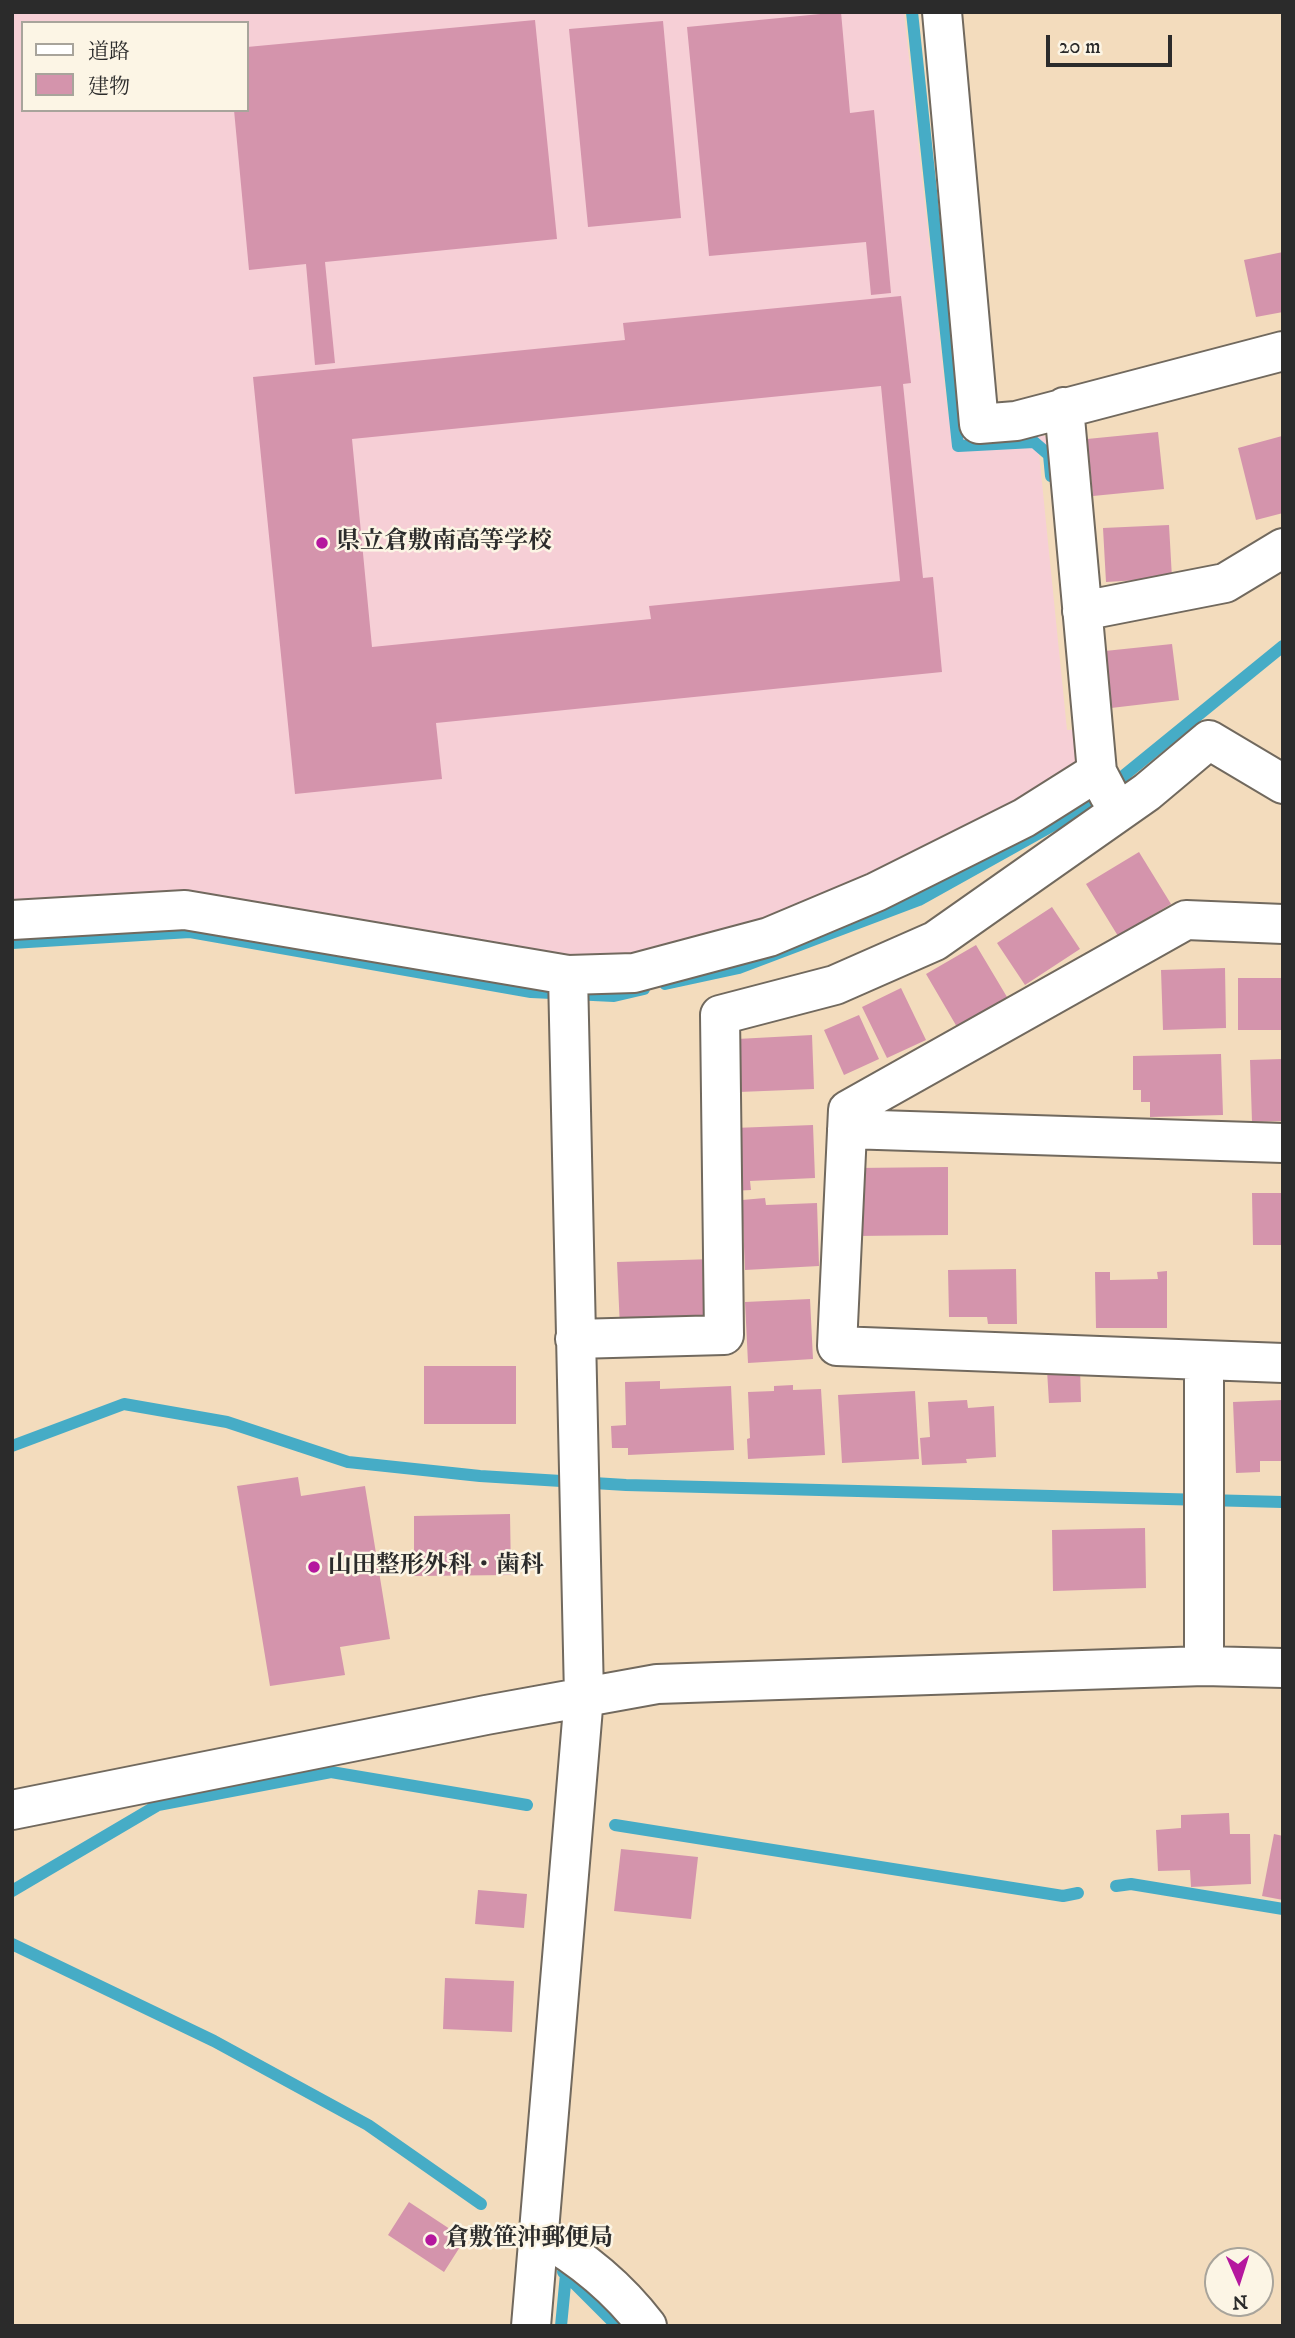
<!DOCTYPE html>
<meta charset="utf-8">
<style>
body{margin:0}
#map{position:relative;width:1295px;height:2338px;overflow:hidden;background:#f3dcbd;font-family:"IM FELL DW Pica","Noto Serif JP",serif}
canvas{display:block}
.frame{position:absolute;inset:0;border:14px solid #2b2b2b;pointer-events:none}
.legend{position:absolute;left:21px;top:21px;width:228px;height:91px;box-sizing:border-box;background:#fcf5e5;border:2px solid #a8a49b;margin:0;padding:9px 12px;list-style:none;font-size:21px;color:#2b2b2b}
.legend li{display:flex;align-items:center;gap:14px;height:35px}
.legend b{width:35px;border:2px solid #a8a49b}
.north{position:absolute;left:1204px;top:2247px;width:70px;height:70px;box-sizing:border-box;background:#fcf5e5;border:2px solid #a8a49b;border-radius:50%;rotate:177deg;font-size:19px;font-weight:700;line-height:28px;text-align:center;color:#2b2b2b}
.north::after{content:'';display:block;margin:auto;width:24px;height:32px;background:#b5179e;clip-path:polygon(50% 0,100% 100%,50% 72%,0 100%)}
.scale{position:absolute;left:1046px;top:35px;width:126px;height:32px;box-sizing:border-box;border:4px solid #2b2b2b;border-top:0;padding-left:9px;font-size:21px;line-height:24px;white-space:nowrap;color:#2b2b2b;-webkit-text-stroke:5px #fcf5e5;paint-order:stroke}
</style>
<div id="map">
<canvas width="1295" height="2338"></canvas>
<div class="frame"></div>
<ul class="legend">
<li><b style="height:9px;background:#fff"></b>道路</li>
<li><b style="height:19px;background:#d494ac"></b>建物</li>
</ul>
<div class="north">N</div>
<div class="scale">20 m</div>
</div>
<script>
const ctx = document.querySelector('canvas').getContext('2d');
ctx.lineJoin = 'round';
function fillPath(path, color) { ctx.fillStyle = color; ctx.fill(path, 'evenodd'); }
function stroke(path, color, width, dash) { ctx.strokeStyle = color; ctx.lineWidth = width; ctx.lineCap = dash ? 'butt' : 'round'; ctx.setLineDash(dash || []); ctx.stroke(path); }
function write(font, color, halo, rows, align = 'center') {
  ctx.font = font + ' "IM FELL DW Pica","Noto Serif JP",serif'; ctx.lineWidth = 5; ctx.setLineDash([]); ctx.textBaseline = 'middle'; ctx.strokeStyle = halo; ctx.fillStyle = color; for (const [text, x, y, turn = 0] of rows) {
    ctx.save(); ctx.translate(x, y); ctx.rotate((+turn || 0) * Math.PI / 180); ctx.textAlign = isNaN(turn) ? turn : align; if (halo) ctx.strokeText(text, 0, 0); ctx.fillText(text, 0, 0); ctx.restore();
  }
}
const built = new Path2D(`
 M12,12H904L948,414L964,413L966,440L1042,434L1054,443L1039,453L1067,730L1083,729L1086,766L856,890L634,963L12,910ZM23,23H247V110H23Z`);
const stream = new Path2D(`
 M912,12L958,446L1034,442L1049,455L1051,476
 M12,943L190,932L531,992L614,996L644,989
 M665,984L739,968L919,900L1084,808L1283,646
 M12,1446L124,1404L227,1422L348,1462L480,1476L626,1485L1283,1502
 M615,1825L1063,1896L1078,1893
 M1116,1886L1131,1884L1283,1909
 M12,1891L158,1805L331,1772L527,1805
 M12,1944L214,2041L368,2125L481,2204
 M563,2272L617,2326
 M561,2326L566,2274`);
const building = new Path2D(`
 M841,12L850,113L874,110L891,293L871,295L866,242L709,256L687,27Z
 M535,20L557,239L325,262L335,363L315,365L306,264L249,270L234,110H247V47Z
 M663,21L681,218L588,227L569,29Z
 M1283,252V312L1256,317L1244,260Z
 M901,296L911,383L903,384L923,578L933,577L942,672L436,723L442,779L295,794L253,377L625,340L623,323ZM881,386L900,581L649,606L651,619L372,647L352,439Z
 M1158,432L1164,489L1093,496L1087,439Z
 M1282,436L1283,513L1256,520L1238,448Z
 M1169,525L1172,578L1106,582L1103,528Z
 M1172,644L1179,700L1111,708L1105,651Z
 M1139,852L1171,904L1118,936L1086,884Z
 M1052,907L1080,949L1025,985L997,943Z
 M976,945L1007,997L957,1027L926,974Z
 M1225,968L1226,1028L1163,1030L1161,970Z
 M1238,978H1283V1030H1238Z
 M901,988L926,1040L887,1058L862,1007Z
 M859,1015L879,1059L844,1075L824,1030Z
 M812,1035L814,1089L739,1092L737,1039Z
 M1221,1054L1223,1115L1150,1117V1102H1141V1090H1133V1056Z
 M1283,1059V1121L1252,1122L1250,1060Z
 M813,1125L815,1178L750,1181L751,1190L731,1191L734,1128Z
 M948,1167V1235L856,1236V1168Z
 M1252,1193H1283V1245H1253Z
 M765,1198L766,1205L817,1203L819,1266L745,1270L742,1200Z
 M714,1259L717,1325L620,1328L617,1262Z
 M1016,1269L1017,1324H988L987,1317H949L948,1270Z
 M1167,1271V1328H1096L1095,1272H1110V1280L1158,1279L1157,1272Z
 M810,1299L813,1359L748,1363L745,1302Z
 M424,1366H516V1424H424Z
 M1080,1368L1081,1402L1049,1403L1047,1370Z
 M660,1381V1389L731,1386L734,1450L628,1455V1448H612L611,1426L626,1425L625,1382Z
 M793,1385V1390L821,1389L825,1455L748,1459L747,1439L750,1438L748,1392L774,1391V1386Z
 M915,1391L919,1459L842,1463L838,1395Z
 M967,1400L968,1408L994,1406L996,1457L966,1459L967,1463L922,1465L920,1438L930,1437L928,1402Z
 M1283,1400V1461H1260V1472L1236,1473L1233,1402Z
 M298,1477L301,1496L365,1486L390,1639L340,1647L345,1675L270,1686L237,1486Z
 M510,1514L511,1575L414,1576V1516Z
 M1145,1528L1146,1588L1053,1591L1052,1530Z
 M1229,1813L1230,1834H1250L1251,1884L1191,1887L1190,1870L1158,1871L1156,1830L1181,1828V1815Z
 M1274,1834L1283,1836V1900L1262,1896Z
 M621,1849L698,1857L691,1919L614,1911Z
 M478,1890L527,1894L524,1928L475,1924Z
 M445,1978L514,1981L512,2032L443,2029Z
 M409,2202L465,2239L444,2272L388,2235Z`);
const minor = new Path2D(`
 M942,12L979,424L1016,421L1283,351
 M1064,407L1097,772L1109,795
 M1082,611L1225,583L1283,548
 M12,920L185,910L568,975L634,973L769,937L876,892L1024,818L1097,772
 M1283,924L1186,920L848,1110L837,1346L1283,1363
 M847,1129L1283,1143
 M575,1339L724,1335L720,1015L835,985L935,941L1147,792L1209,740L1283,784
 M1204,1361V1666
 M12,1810L486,1715L657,1684L1204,1666L1283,1668
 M539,2234C580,2257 618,2288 647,2326
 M531,2326L584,1696L568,975`);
const markers = [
 [322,543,7,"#b5179e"],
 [314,1567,7,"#b5179e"],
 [431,2240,7,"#b5179e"]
];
const poiNames = [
 ["県立倉敷南高等学校",336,543],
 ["山田整形外科・歯科",328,1567],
 ["倉敷笹沖郵便局",445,2240]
];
fillPath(built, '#f6cfd6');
stroke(stream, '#46acc6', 12);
fillPath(building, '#d494ac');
stroke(minor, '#71695e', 42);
stroke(minor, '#fff', 38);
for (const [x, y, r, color] of markers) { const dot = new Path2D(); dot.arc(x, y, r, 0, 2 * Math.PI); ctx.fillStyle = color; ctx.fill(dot); stroke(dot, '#fcf5e5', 2.5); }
write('bold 24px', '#2b2b2b', '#fcf5e5', poiNames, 'left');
</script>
